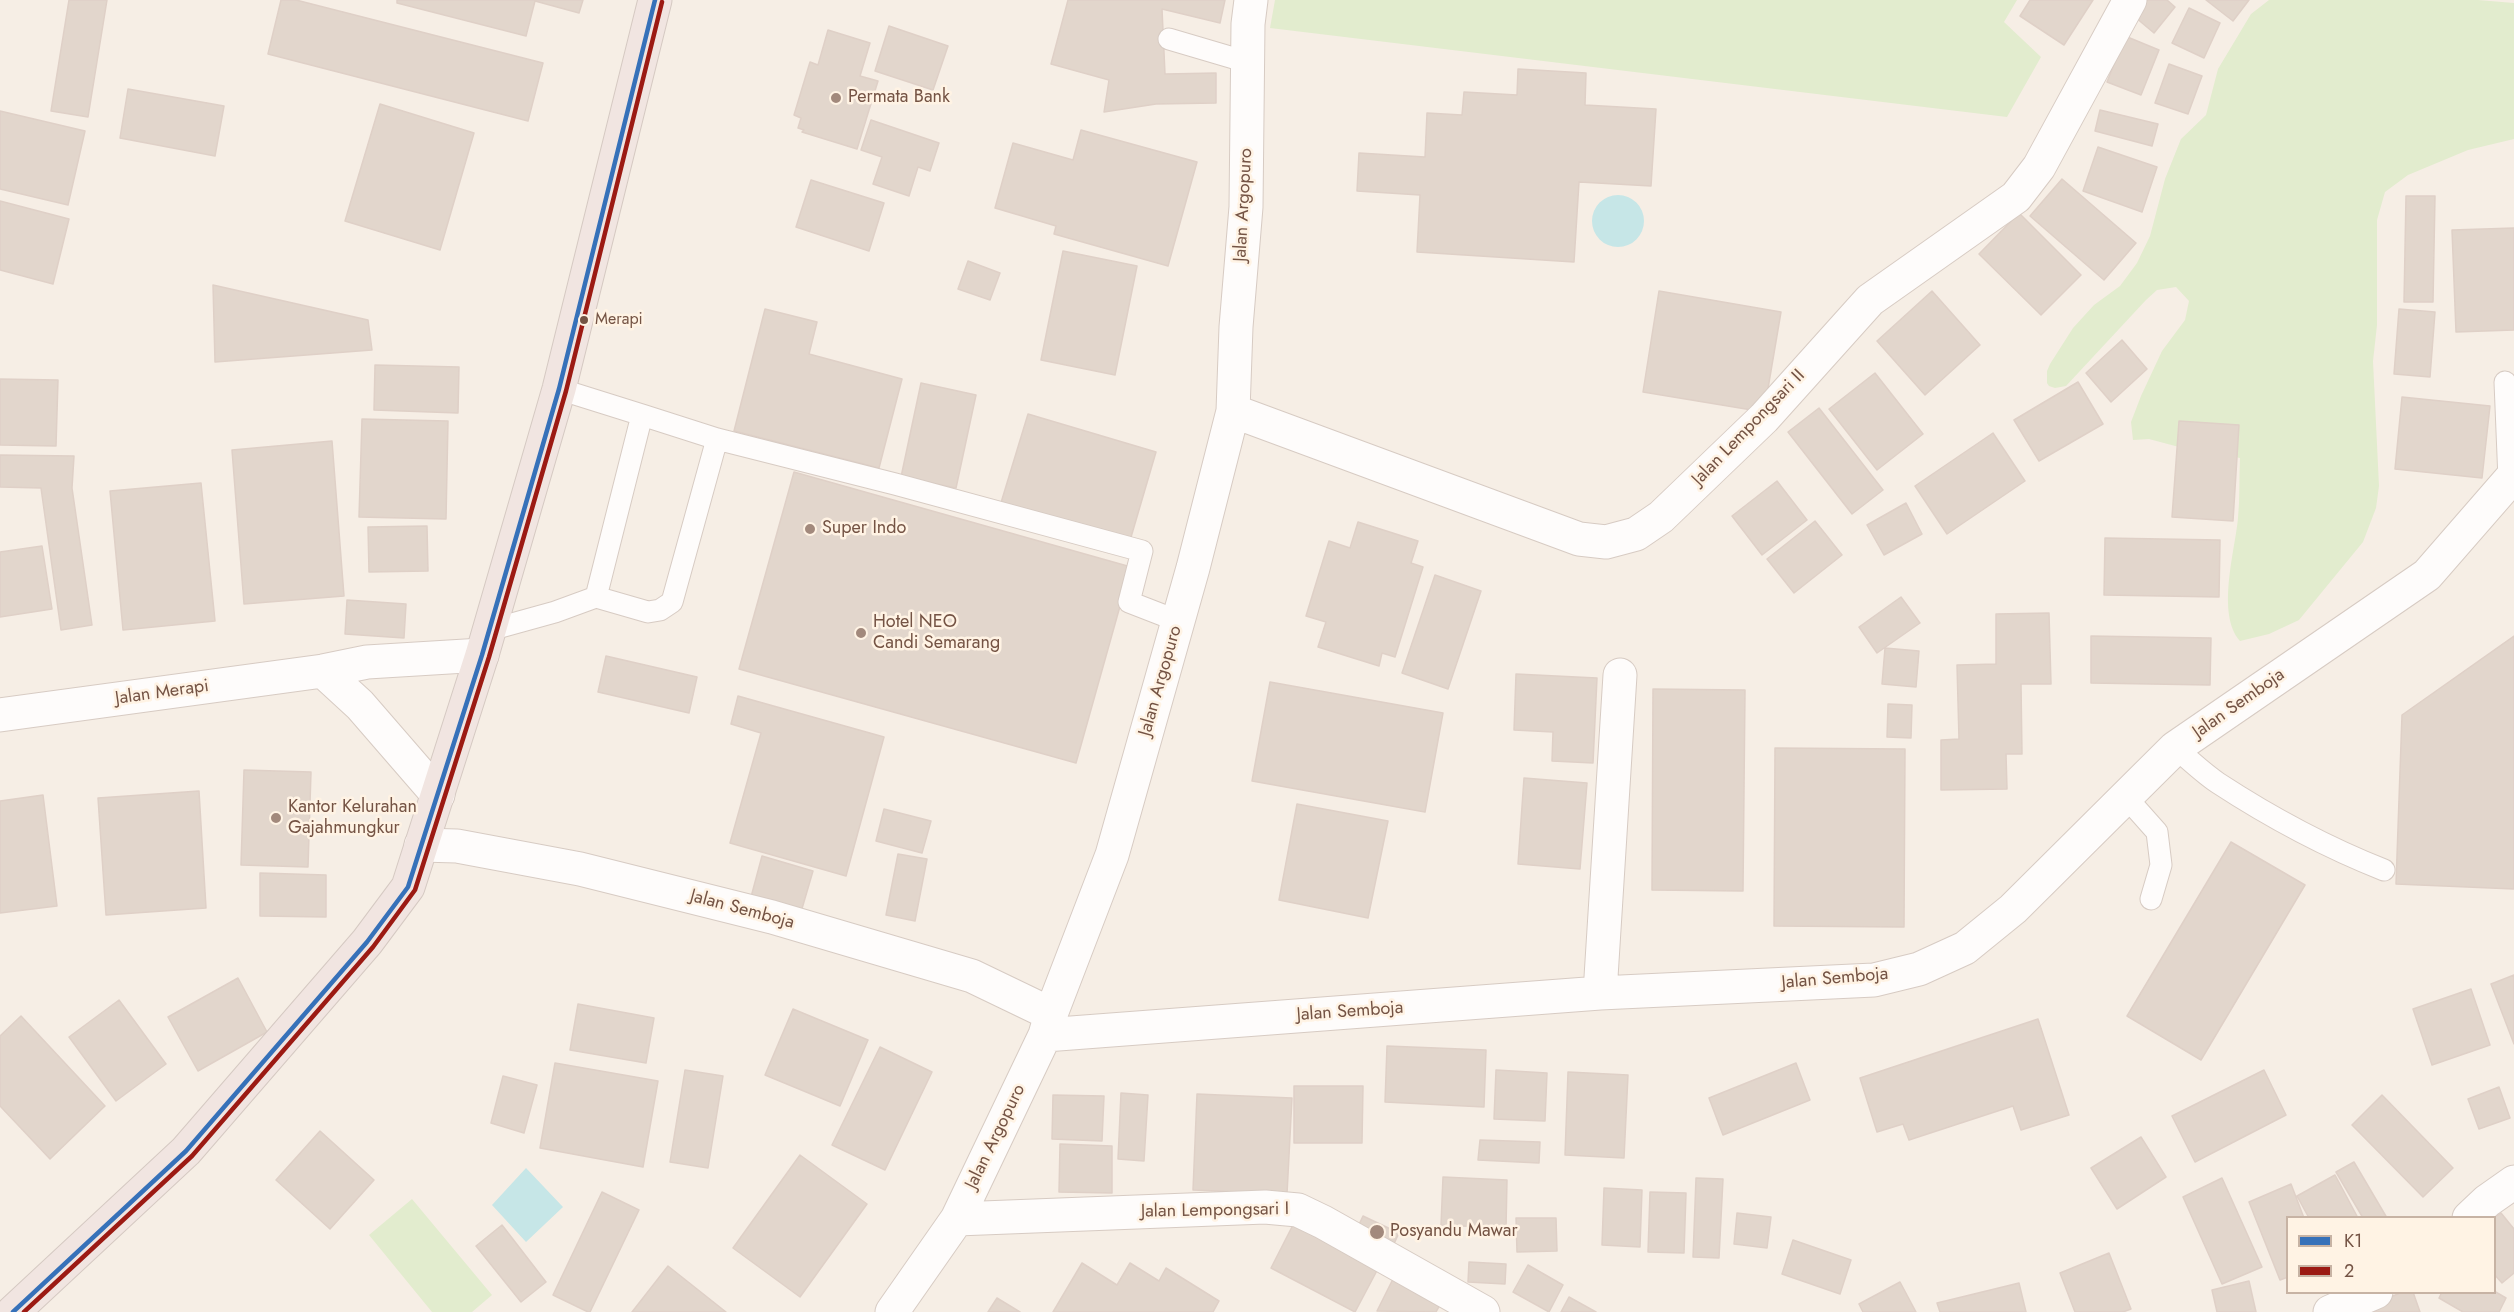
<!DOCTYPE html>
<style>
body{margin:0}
#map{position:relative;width:2514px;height:1312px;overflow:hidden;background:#f6eee5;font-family:Jost,sans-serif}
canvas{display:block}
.legend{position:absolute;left:2286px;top:1216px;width:210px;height:78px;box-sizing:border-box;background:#fff3e4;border:2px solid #c7b3a4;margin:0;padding:8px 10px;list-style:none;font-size:18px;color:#745344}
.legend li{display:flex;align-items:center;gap:12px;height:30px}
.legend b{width:30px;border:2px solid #c7b3a4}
</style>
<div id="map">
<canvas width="2514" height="1312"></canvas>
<ul class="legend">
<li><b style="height:8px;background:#3671b9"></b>K1</li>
<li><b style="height:8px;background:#9c1a13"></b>2</li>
</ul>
</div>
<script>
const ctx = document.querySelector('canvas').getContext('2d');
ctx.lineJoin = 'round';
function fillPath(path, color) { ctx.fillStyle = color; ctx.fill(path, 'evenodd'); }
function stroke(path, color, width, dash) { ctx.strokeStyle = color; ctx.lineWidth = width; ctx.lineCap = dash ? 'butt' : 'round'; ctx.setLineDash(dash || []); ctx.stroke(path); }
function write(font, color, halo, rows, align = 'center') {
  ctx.font = font + ' Jost,sans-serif'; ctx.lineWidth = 5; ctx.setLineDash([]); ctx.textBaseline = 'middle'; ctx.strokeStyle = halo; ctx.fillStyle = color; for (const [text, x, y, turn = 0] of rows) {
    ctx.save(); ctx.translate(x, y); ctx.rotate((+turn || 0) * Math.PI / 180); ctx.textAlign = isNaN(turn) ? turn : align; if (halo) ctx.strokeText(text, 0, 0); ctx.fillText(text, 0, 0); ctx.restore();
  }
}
const green = new Path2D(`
 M1275,0H2017L2004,22L2041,57L2007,117L1270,28Z
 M2269,0H2478L2514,3V139L2468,150L2408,175L2385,192L2377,220V325L2373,361L2379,486L2376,508L2363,542L2299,620L2269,634L2240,641C2216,614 2235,551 2238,518C2240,498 2239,478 2240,458L2179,447L2149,439L2133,440L2131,422L2141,396L2162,351L2185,320L2189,301L2176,287L2157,290L2146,300L2066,386L2055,388L2049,386L2047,383V371L2050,364L2073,328L2094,305L2120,286L2137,263L2150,236L2165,179L2181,139L2206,115L2218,69L2251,14Z
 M412,1199L492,1295L472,1312H432L369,1235Z`);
const water = new Path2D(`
 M1592 221a26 26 0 1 1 52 0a26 26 0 1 1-52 0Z
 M526,1168L563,1207L526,1242L492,1205Z`);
const building = new Path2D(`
 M69,0H107L88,117L51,111Z
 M281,0H296L543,63L528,121L268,54Z
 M397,0H583L579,13L535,1L526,36L397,3Z
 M1068,0H1225L1220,23L1162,9L1165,74L1216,73V103L1156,104L1104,112L1109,80L1051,64Z
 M2030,0H2093L2064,45L2020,16Z
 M2139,0H2167L2175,7L2154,33L2129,12Z
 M2206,0H2249L2233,21Z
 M2189,8L2220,23L2204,58L2172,43Z
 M889,26L948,46L933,90L875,71Z
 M828,30L870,43L860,76L878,81L857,149L802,132L804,130L798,128L801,118L794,115L810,62L818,65Z
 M2125,36L2159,50L2141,95L2107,82Z
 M2169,64L2202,76L2188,114L2155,103Z
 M1518,69L1586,73L1585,105L1656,109L1651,186L1579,182L1574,262L1417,252L1420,195L1357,191L1359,153L1425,157L1427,113L1462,115L1464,92L1517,95Z
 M128,89L224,106L215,156L120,138Z
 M380,104L474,133L440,250L345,221Z
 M2100,110L2158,124L2152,146L2095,131Z
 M0,111L85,131L68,205L0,189Z
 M871,120L939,143L930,171L918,167L909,196L873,184L882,157L861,150Z
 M1081,130L1197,162L1168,266L1054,234L1056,226L995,208L1013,143L1073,160Z
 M2098,147L2157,167L2142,212L2083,191Z
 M2062,179L2136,243L2104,280L2030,216Z
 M811,180L884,203L869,251L796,227Z
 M2406,196H2435L2433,302H2404Z
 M0,201L69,219L53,284L0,270Z
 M2019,213L2081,275L2041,315L1979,254Z
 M2514,228V330L2456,332L2452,230Z
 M1063,251L1137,266L1115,375L1041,360Z
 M968,261L1000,273L990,300L958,289Z
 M213,285L368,320L372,350L215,362Z
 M1659,291L1781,312L1764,412L1643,392Z
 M1932,291L1980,345L1925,395L1877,341Z
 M765,309L817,322L809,354L902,379L879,468L734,431Z
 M2399,309L2435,312L2430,377L2394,374Z
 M2122,340L2147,369L2111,402L2086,373Z
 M375,365L459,367L458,413L374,410Z
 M1875,373L1923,434L1877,470L1829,409Z
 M0,379L58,380L56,446L0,445Z
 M2078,382L2103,424L2039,461L2014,420Z
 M921,383L976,395L956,488L901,477Z
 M2402,397L2490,406L2482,478L2395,469Z
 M1819,408L1883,490L1852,514L1788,432Z
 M1028,414L1156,452L1129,544L1000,506Z
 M362,419L448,421L446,519L359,517Z
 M2179,421L2239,425L2233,521L2172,517Z
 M1993,433L2025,481L1947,534L1915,486Z
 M332,441L344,596L244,604L232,450Z
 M0,455L74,456L72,488L92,625L61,630L41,488L0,487Z
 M794,472L1131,567L1076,763L739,669Z
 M1777,481L1807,520L1762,555L1732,516Z
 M201,483L215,621L123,630L110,491Z
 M1906,503L1922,534L1884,555L1867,525Z
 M1815,521L1842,555L1794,593L1767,559Z
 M1358,522L1418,541L1411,563L1423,567L1395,657L1382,653L1379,666L1318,647L1326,622L1306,616L1329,541L1350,548Z
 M427,526L428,571L369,572L368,527Z
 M2105,538L2220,540L2219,597L2104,595Z
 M42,546L52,609L0,617V552Z
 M1435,575L1481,591L1448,689L1402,673Z
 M1901,597L1920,623L1877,653L1859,627Z
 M347,600L406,604L404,638L345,634Z
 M2049,613L2051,684H2021L2022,754H2006L2007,789L1941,790V740L1959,739L1957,665L1996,664V614Z
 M2091,636L2211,638L2210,685L2091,683Z
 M2514,636V889L2396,884L2402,715Z
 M1885,648L1919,651L1916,687L1882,684Z
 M606,656L697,677L689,713L598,692Z
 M1516,674L1597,678L1593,763L1552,761L1553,732L1514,730Z
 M1270,682L1443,713L1425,812L1252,781Z
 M1653,689L1745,690L1743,891L1652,890Z
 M738,696L884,737L846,876L730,843L761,733L731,724Z
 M1888,704L1912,705L1911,738L1887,737Z
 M1775,748L1905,749L1904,927L1774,926Z
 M244,770L311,772L308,867L241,865Z
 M1524,778L1587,783L1580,869L1518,864Z
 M199,791L206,908L106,915L98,798Z
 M43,795L57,906L0,913V801Z
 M1297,804L1388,821L1368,918L1279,900Z
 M884,809L931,821L922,853L876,841Z
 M2231,842L2305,885L2201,1060L2127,1016Z
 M898,854L927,859L915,921L886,915Z
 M762,856L813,871L801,912L751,897Z
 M260,873L326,875V917L260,916Z
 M2514,975V1044L2491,984Z
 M238,978L267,1032L198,1071L168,1017Z
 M2471,989L2490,1045L2432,1065L2413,1009Z
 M119,1000L166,1064L116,1101L69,1037Z
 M578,1004L654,1018L646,1063L570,1050Z
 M793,1009L868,1040L840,1106L765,1075Z
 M21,1016L105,1106L50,1159L0,1106V1036Z
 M2038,1019L2069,1115L2021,1130L2013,1106L1909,1140L1903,1124L1877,1132L1860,1078Z
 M1387,1046L1486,1050L1484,1107L1385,1102Z
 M880,1047L932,1072L885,1170L832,1145Z
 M555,1063L658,1081L643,1167L540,1148Z
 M1796,1063L1810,1100L1723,1135L1709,1098Z
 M685,1070L723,1076L708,1168L670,1162Z
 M1496,1070L1547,1073L1545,1121L1494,1119Z
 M2264,1070L2286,1115L2195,1162L2172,1116Z
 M1568,1072L1628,1075L1624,1158L1565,1155Z
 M503,1076L537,1085L524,1133L491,1123Z
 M1294,1086H1363L1362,1143H1294Z
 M2499,1087L2510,1118L2479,1129L2468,1099Z
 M1121,1093L1148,1095L1144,1161L1118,1159Z
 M1197,1094L1292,1098L1287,1194L1193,1190Z
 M1053,1095L1104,1096L1102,1141L1052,1139Z
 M2382,1095L2453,1168L2423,1197L2352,1125Z
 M320,1131L374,1180L330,1229L276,1180Z
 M2141,1137L2166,1177L2117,1209L2091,1168Z
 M1480,1140L1540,1142L1539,1163L1478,1160Z
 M1060,1144L1112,1146V1193L1059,1192Z
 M800,1155L867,1204L800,1297L733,1248Z
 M2354,1162L2387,1218H2363L2336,1172Z
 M2335,1175L2358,1218H2309L2297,1196Z
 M1443,1177L1507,1180L1506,1228L1441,1225Z
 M1696,1178L1723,1179L1719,1258L1693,1257Z
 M2222,1178L2262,1267L2222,1284L2183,1197Z
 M2291,1184L2304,1218H2288V1277L2280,1280L2249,1202Z
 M1604,1188L1642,1190L1640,1247L1602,1245Z
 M602,1192L639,1210L590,1312H588L553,1295Z
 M1650,1192L1686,1193L1684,1253L1648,1252Z
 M1737,1213L1771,1217L1767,1248L1734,1244Z
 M2501,1213L2514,1229V1273L2502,1283L2494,1274V1218Z
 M1363,1216L1399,1233L1392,1248L1356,1231Z
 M1297,1217L1381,1263L1355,1312L1271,1268Z
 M1516,1218H1556L1557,1251L1517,1252Z
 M502,1225L546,1282L521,1302L476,1246Z
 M1793,1240L1851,1260L1840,1294L1782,1274Z
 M2109,1253L2131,1309L2123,1312H2075L2060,1273Z
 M1469,1262L1506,1264L1505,1284L1468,1282Z
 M1082,1263L1117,1285L1130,1263L1159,1281L1166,1268L1219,1301L1213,1312H1053Z
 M1528,1265L1563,1285L1549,1312L1513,1292Z
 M668,1266L726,1312H632Z
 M1393,1279L1441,1303L1436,1312L1377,1311Z
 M2249,1281L2256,1312H2217L2212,1290Z
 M1900,1282L1916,1312H1863L1859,1304Z
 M2019,1283L2026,1312H1940L1937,1303Z
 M2494,1291L2506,1298L2499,1312H2463L2439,1298L2442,1292Z
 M2403,1292H2413L2420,1312H2364L2362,1308Z
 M1569,1297L1596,1312H1561Z
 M997,1298L1020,1312H988Z`);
const lane = new Path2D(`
 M1169,39L1247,62
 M2505,382L2509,480
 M642,415L717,439L895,484L1142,551L1129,602L1178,621
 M596,597L648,612L660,610L672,602L717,439
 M490,630L555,612L596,597L642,415L559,389
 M2175,748C2189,759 2203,773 2218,783C2270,817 2326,847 2384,870
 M2125,796L2157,832L2161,865L2151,899`);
const street = new Path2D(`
 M1233,411L1579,539L1606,542L1636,534L1661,517L1764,418L1870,300L2016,197L2039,167L2130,0
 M323,671L360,705L438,795
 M0,715L323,671L367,662L482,655
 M421,845L457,846L580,869L772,917L972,976L1051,1014
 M1600,993L1620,675
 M1045,1035L1600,993L1874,980L1919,969L1965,948L2013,909L2175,748L2427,575L2514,475
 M2469,1218L2487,1201L2514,1182
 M957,1219L1265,1207L1298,1210L1323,1222L1483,1312
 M892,1312L957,1219L1045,1035L1051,1014L1112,855L1193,568L1233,411L1236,327L1246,207L1248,24L1251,0
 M2330,1312L2376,1292`);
const highway = new Path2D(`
 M13,1312L186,1151L367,942L408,887L482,655L559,389L655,0`);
const bus1 = new Path2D(`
 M13,1312L186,1151L367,942L408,887L482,655L559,389L655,0`);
const bus2 = new Path2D(`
 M24,1312L192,1156L373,947L415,890L489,657L566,391L662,2`);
const markers = [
 [836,98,6,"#a2897c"],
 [584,320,5,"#745344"],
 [810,529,6,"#a2897c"],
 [861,633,6,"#a2897c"],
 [276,818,6,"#a2897c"],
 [1377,1232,8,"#a2897c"]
];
const busNames = [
 ["Merapi",595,320]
];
const poiNames = [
 ["Permata Bank",848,98],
 ["Super Indo",822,529],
 ["Hotel NEO",873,623],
 ["Candi Semarang",873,644],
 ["Kantor Kelurahan",288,808],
 ["Gajahmungkur",288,829],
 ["Posyandu Mawar",1390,1232]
];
const streetNames = [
 ["Jalan Argopuro",1244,205,-87],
 ["Jalan Lempongsari II",1749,428,-46],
 ["Jalan Argopuro",1161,681,-74],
 ["Jalan Merapi",162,693,-8],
 ["Jalan Semboja",2239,704,-35],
 ["Jalan Semboja",742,910,15],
 ["Jalan Semboja",1835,979,-5],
 ["Jalan Semboja",1350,1012,-4],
 ["Jalan Argopuro",996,1137,-64],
 ["Jalan Lempongsari I",1215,1211,-1]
];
fillPath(green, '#e2ecce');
fillPath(water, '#c6e6e7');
fillPath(building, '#e2d6cc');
stroke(building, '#dfd0c7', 1.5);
stroke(lane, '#d7cbc3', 23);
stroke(street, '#d7cbc3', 35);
stroke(highway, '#d5c9c2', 35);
stroke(lane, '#fefcfb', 21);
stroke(street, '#fefcfb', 33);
stroke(highway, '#f1e5e1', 33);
stroke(bus1, '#3671b9', 4.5);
stroke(bus2, '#9c1a13', 4.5);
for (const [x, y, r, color] of markers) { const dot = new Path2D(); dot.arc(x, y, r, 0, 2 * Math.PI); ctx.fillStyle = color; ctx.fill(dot); stroke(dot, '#fff3e4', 2); }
write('16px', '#745344', '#fff3e4', busNames, 'left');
write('18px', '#745344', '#fff3e4', poiNames, 'left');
write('18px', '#745344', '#fff3e4', streetNames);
</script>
